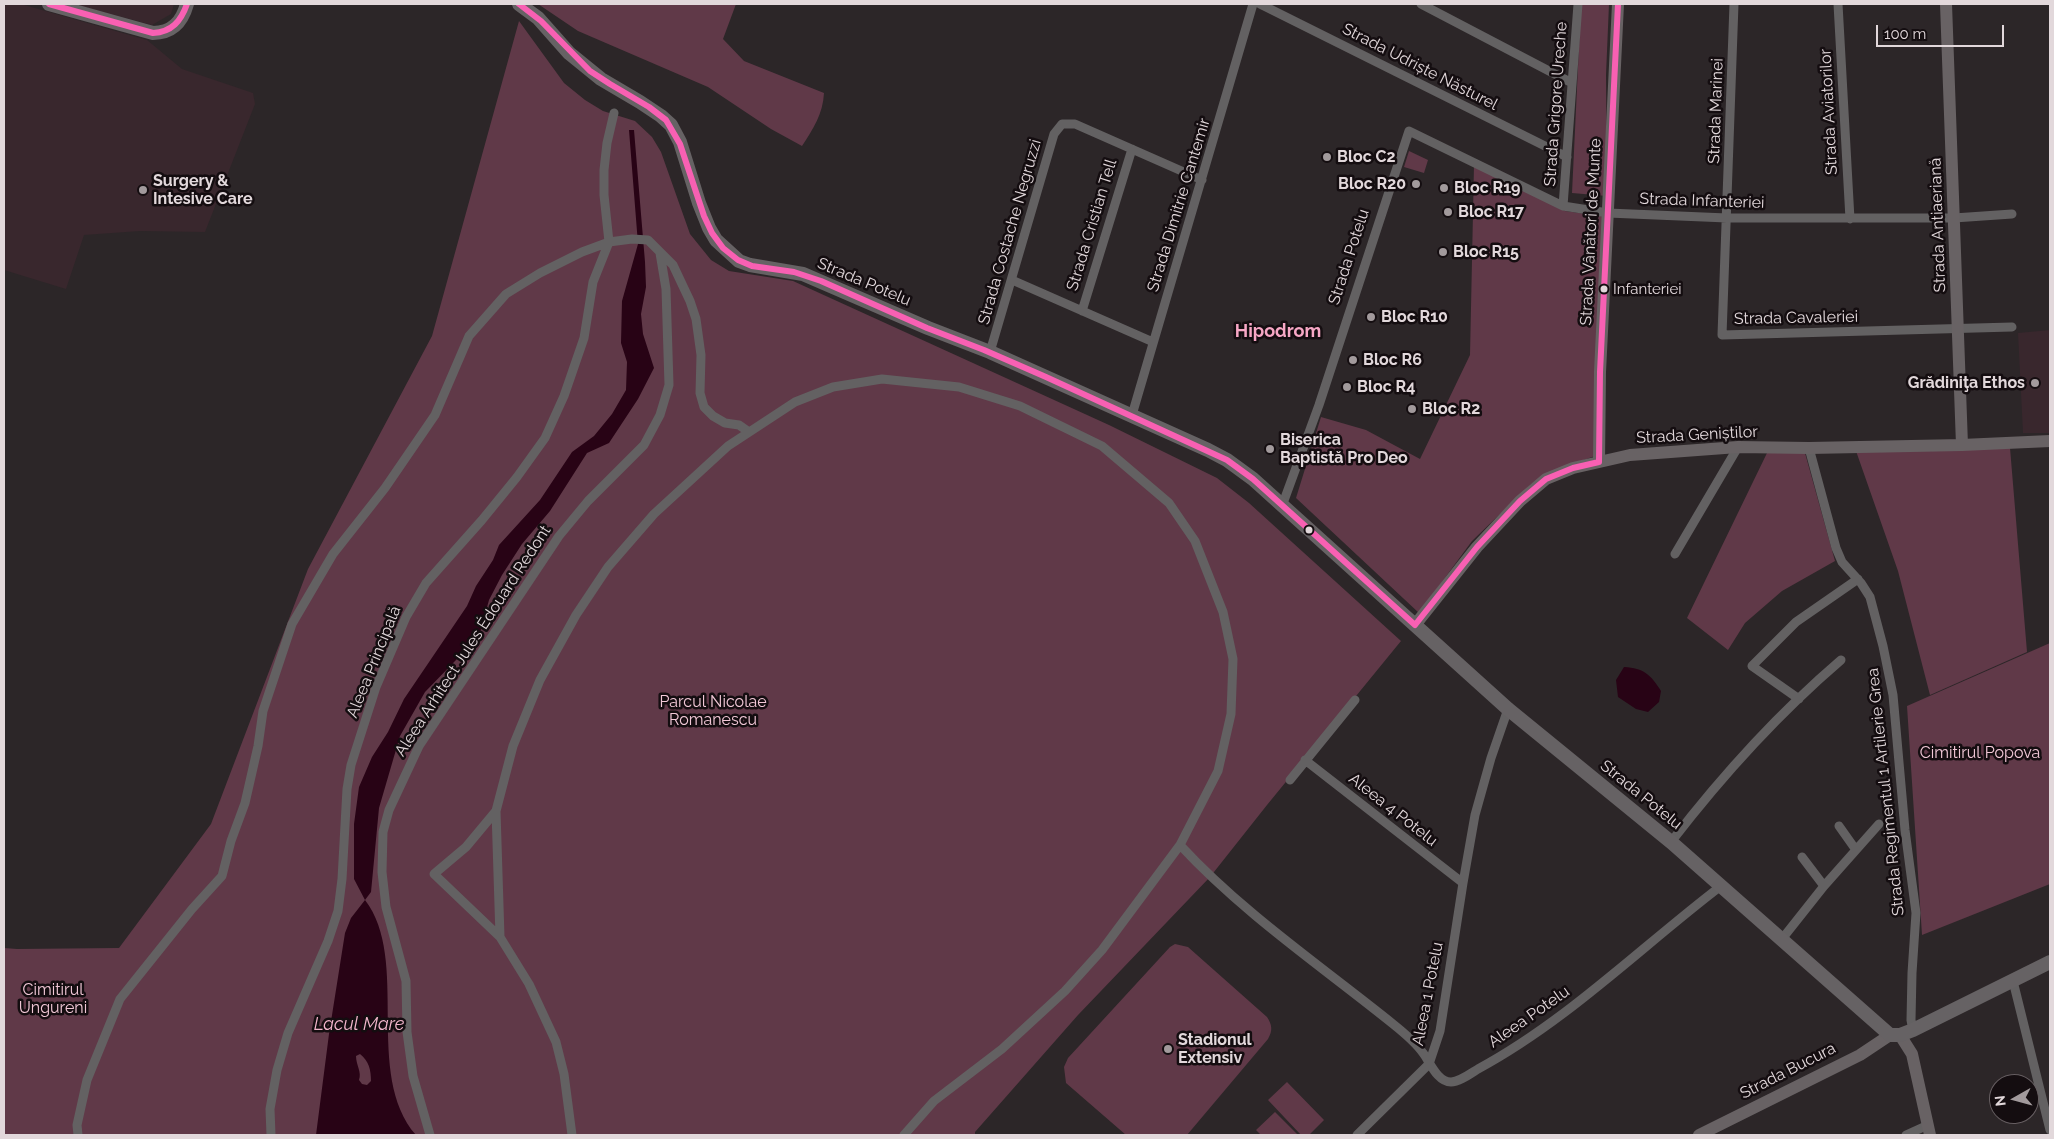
<!DOCTYPE html>
<meta charset="utf-8">
<style>
body{margin:0}
#map{position:relative;width:2054px;height:1139px;overflow:hidden;background:#2c2628;font-family:Raleway,sans-serif}
canvas{display:block}
.frame{position:absolute;inset:0;border:5px solid #e2d8db;pointer-events:none}
.north{position:absolute;left:1989px;top:1074px;width:50px;height:50px;box-sizing:border-box;background:#140d10;border:1px solid #665e61;border-radius:50%;rotate:263deg;font-size:14px;font-weight:700;line-height:20px;text-align:center;color:#e2d8db}
.north::after{content:'';display:block;margin:auto;width:18px;height:22px;background:#a29a9c;clip-path:polygon(50% 0,100% 100%,50% 72%,0 100%)}
.scale{position:absolute;left:1876px;top:25px;width:128px;height:22px;box-sizing:border-box;border:2px solid #e2d8db;border-top:0;padding-left:6px;font-size:15px;line-height:18px;white-space:nowrap;color:#e2d8db;-webkit-text-stroke:4px #140d10;paint-order:stroke}
</style>
<div id="map">
<canvas width="2054" height="1139"></canvas>
<div class="frame"></div>
<div class="north">N</div>
<div class="scale">100 m</div>
</div>
<script>
const ctx = document.querySelector('canvas').getContext('2d');
ctx.lineJoin = 'round';
function fillPath(path, color) { ctx.fillStyle = color; ctx.fill(path, 'evenodd'); }
function stroke(path, color, width, dash) { ctx.strokeStyle = color; ctx.lineWidth = width; ctx.lineCap = dash ? 'butt' : 'round'; ctx.setLineDash(dash || []); ctx.stroke(path); }
function write(font, color, halo, rows, align = 'center') {
  ctx.font = font + ' Raleway,sans-serif'; ctx.lineWidth = 5; ctx.setLineDash([]); ctx.textBaseline = 'middle'; ctx.strokeStyle = halo; ctx.fillStyle = color; for (const [text, x, y, turn = 0] of rows) {
    ctx.save(); ctx.translate(x, y); ctx.rotate((+turn || 0) * Math.PI / 180); ctx.textAlign = isNaN(turn) ? turn : align; if (halo) ctx.strokeText(text, 0, 0); ctx.fillText(text, 0, 0); ctx.restore();
  }
}
const built = new Path2D(`
 M4,4H21L147,40L182,69L253,93L255,104L205,232L140,231L84,235L66,289L4,270Z
 M73,4H174L171,14L152,25Z
 M2050,330V433H2023L2018,333Z`);
const green = new Path2D(`
 M538,4H736L723,39L744,61L824,93C823,114 813,129 802,146L771,129L708,87L578,31Z
 M1581,4H1609L1606,75L1607,196L1572,193Z
 M519,21L564,83L585,100L603,111L635,121L652,137L661,152L690,234L711,260L729,271L793,281L1109,425L1217,478L1249,503L1401,641L1267,805L1210,877L1078,1015L975,1132V1135H4V948L17,949L119,948L211,824L308,569L432,336Z
 M1409,151L1428,160L1424,173L1404,167Z
 M1474,165L1565,211L1607,217L1595,456L1552,471L1531,484L1472,541L1419,613L1296,498L1321,417L1366,430L1420,459L1470,355Z
 M2010,448L2027,652L1930,695L1898,571L1856,451Z
 M1767,453H1805L1835,561L1782,591L1745,623L1728,650L1687,618Z
 M2050,643V884L1922,935L1907,706Z
 M1175,944L1188,947L1267,1017C1272,1025 1273,1030 1268,1039L1187,1135H1126L1066,1083L1064,1067L1068,1058L1170,947Z
 M1287,1082L1324,1120L1309,1135H1301L1268,1100Z
 M1275,1112L1298,1135H1261L1256,1130Z`);
const water = new Path2D(`
 M629,130H634L645,262L646,287L641,314L643,334L654,368L638,399L609,443L587,453L550,511L522,544L502,575L489,600L480,633L456,660L425,692L400,736L379,808L371,892L365,900C411,960 363,1074 416,1135H316L329,1034L345,933L351,918L365,900L354,879V824L359,787L372,757L388,732L404,699L467,606L476,586L493,560L499,545L540,500L572,452L594,436L612,414L626,390L627,362L621,343L622,301L638,244ZM360,1054C369,1061 371,1070 371,1081L367,1085L362,1084L359,1080C362,1072 356,1065 356,1056Z
 M1624,667C1644,668 1651,675 1661,691L1659,702L1648,712L1636,709L1618,697L1616,680Z`);
const street = new Path2D(`
 M1260,4L1567,157
 M1421,4L1572,83
 M1734,4L1722,335L2012,327
 M1838,4L1850,219
 M1563,206L1578,4
 M1012,280L1153,342
 M1082,311L1132,149
 M990,352L1054,134L1062,124H1075L1202,180
 M1132,415L1253,4
 M1809,448L1836,548L1842,562L1861,583L1870,597L1883,646L1893,695L1905,830L1916,913L1912,973L1911,1020L1913,1030
 M1282,506L1319,405L1409,131L1563,206L1608,213L1727,218H1954L2012,214
 M1675,554L1738,447
 M1799,699L1752,666L1796,622L1858,579
 M1305,760L1463,883
 M1290,780L1355,700
 M496,811L500,937
 M1839,826L1856,850
 M1671,842C1721,777 1778,714 1841,660
 M1180,845C1243,913 1321,966 1393,1024C1403,1032 1416,1043 1423,1053C1430,1062 1437,1082 1451,1082C1459,1082 1470,1074 1478,1069C1567,1021 1641,947 1721,886
 M1802,857L1824,886
 M1782,939L1824,886L1879,824
 M2013,981L2050,1130
 M78,1135L77,1125L87,1080L120,999L192,909L222,876L231,841L245,803L258,746L263,711L292,624L333,554L385,488L435,415L469,336L506,294L540,273L582,252L609,242L632,239L648,240L673,265L690,301L696,319L701,355L700,393L704,407L713,416L725,423L739,425L749,432
 M271,1135L270,1109L277,1070L288,1033L328,941L338,911L342,879L347,789L351,765L376,687L406,617L426,583L482,520L517,477L545,438L564,396L584,338L593,282L609,242L604,195V170L607,143L614,113
 M430,1135L413,1076L407,1032L406,981L386,907L382,872L383,832L389,810L419,746L559,536L588,501L644,445L660,415L669,385L666,289L660,253
 M572,1135L564,1074L556,1042L529,984L500,937L434,874L466,847L496,811L513,746L540,680L576,615L608,567L654,514L728,446L795,402L833,387L882,379L959,387L1020,406L1102,446L1169,503L1195,541L1223,612L1233,659L1231,714L1218,771L1180,845L1102,950L1065,991L1002,1049L934,1101L904,1135
 M1357,1135L1429,1064L1440,1031L1463,883L1475,815L1491,758L1508,709
 M1906,1135L1928,1125`);
const secondary = new Path2D(`
 M1946,4L1962,445
 M1599,462L1600,372L1618,4
 M1415,625L1477,547L1520,501L1546,479L1573,468L1630,455L1738,447L1809,448L1962,445L2050,441
 M1900,1035L1912,1054L1930,1135
 M1699,1135L1860,1055L1890,1035`);
const primary = new Path2D(`
 M49,4L153,33C172,33 182,22 187,4
 M519,4L538,18L569,53L601,79L640,102L661,116L671,125L680,142L699,203L709,228L716,240L739,261L750,265L803,274L928,328L990,352L1208,450L1227,460L1253,479L1508,709L1671,842L1890,1035H1900L1913,1030L2050,962`);
const bus1 = new Path2D(`
 M49,4L153,33C172,32 181,21 187,4
 M519,4L541,21L590,71L610,84L649,107L666,120L680,144L704,216L712,233L723,248L738,260L752,266L794,272L821,281L927,328L984,350L1046,377L1227,460L1253,479L1415,625
 M1599,462L1600,372L1618,4
 M1415,625L1477,547L1520,501L1546,479L1573,468L1599,462`);
const markers = [
 [1327,157,5,"#a29a9c"],
 [1416,184,5,"#a29a9c"],
 [1444,188,5,"#a29a9c"],
 [143,190,5,"#a29a9c"],
 [1448,212,5,"#a29a9c"],
 [1443,252,5,"#a29a9c"],
 [1604,289,4.5,"#e2d8db"],
 [1371,317,5,"#a29a9c"],
 [1353,360,5,"#a29a9c"],
 [2035,383,5,"#a29a9c"],
 [1347,387,5,"#a29a9c"],
 [1412,409,5,"#a29a9c"],
 [1270,449,5,"#a29a9c"],
 [1309,530,4.5,"#e2d8db"],
 [1168,1049,5,"#a29a9c"]
];
const busNames = [
 ["Infanteriei",1613,289]
];
const streetNames = [
 ["Strada Udriște Năsturel",1420,67,27],
 ["Strada Grigore Ureche",1556,104,-86],
 ["Strada Marinei",1716,111,-88],
 ["Strada Aviatorilor",1829,112,-93],
 ["Strada Infanteriei",1702,201,2],
 ["Strada Dimitrie Cantemir",1179,205,-73],
 ["Strada Cristian Tell",1092,225,-73],
 ["Strada Antiaeriană",1938,225,-92],
 ["Strada Costache Negruzzi",1010,232,-74],
 ["Strada Vânători de Munte",1591,232,-87],
 ["Strada Potelu",1349,257,-72],
 ["Strada Potelu",864,282,23],
 ["Strada Cavaleriei",1796,318,-1],
 ["Strada Geniștilor",1697,435,-3],
 ["Aleea Arhitect Jules Édouard Redont",473,641,-57],
 ["Aleea Principală",374,662,-68],
 ["Strada Regimentul 1 Artilerie Grea",1886,792,-96],
 ["Strada Potelu",1641,795,39],
 ["Aleea 4 Potelu",1393,810,38],
 ["Aleea 1 Potelu",1428,994,-79],
 ["Aleea Potelu",1529,1017,-35],
 ["Strada Bucura",1788,1071,-27]
];
const poiNames = [
 ["Bloc C2",1337,157],
 ["Surgery &",153,181],
 ["Intesive Care",153,199],
 ["Bloc R20",1406,184,"right"],
 ["Bloc R19",1454,188],
 ["Bloc R17",1458,212],
 ["Bloc R15",1453,252],
 ["Bloc R10",1381,317],
 ["Bloc R6",1363,360],
 ["Grădiniţa Ethos",2025,383,"right"],
 ["Bloc R4",1357,387],
 ["Bloc R2",1422,409],
 ["Biserica",1280,440],
 ["Baptistă Pro Deo",1280,458],
 ["Stadionul",1178,1040],
 ["Extensiv",1178,1058]
];
const parkNames = [
 ["Parcul Nicolae",713,702],
 ["Romanescu",713,720],
 ["Cimitirul Popova",1980,753],
 ["Cimitirul",53,990],
 ["Ungureni",53,1008]
];
const neighbourhoodNames = [
 ["Hipodrom",1278,332]
];
const waterNames = [
 ["Lacul Mare",359,1025]
];
fillPath(built, '#39272d');
fillPath(green, '#603948');
fillPath(water, '#280315');
stroke(street, '#636162', 9);
stroke(secondary, '#686264', 12);
stroke(primary, '#666264', 14);
stroke(bus1, '#f860b3', 6);
for (const [x, y, r, color] of markers) { const dot = new Path2D(); dot.arc(x, y, r, 0, 2 * Math.PI); ctx.fillStyle = color; ctx.fill(dot); stroke(dot, '#140d10', 2); }
write('15px', '#e2d8db', '#140d10', busNames, 'left');
write('16px', '#e2d8db', '#140d10', streetNames);
write('bold 16px', '#e2d8db', '#140d10', poiNames, 'left');
write('16px', '#f2c8d7', '#140d10', parkNames);
write('bold 18px', '#f7a7c5', '#140d10', neighbourhoodNames);
write('italic 18px', '#f3b6cc', '#140d10', waterNames);
</script>
